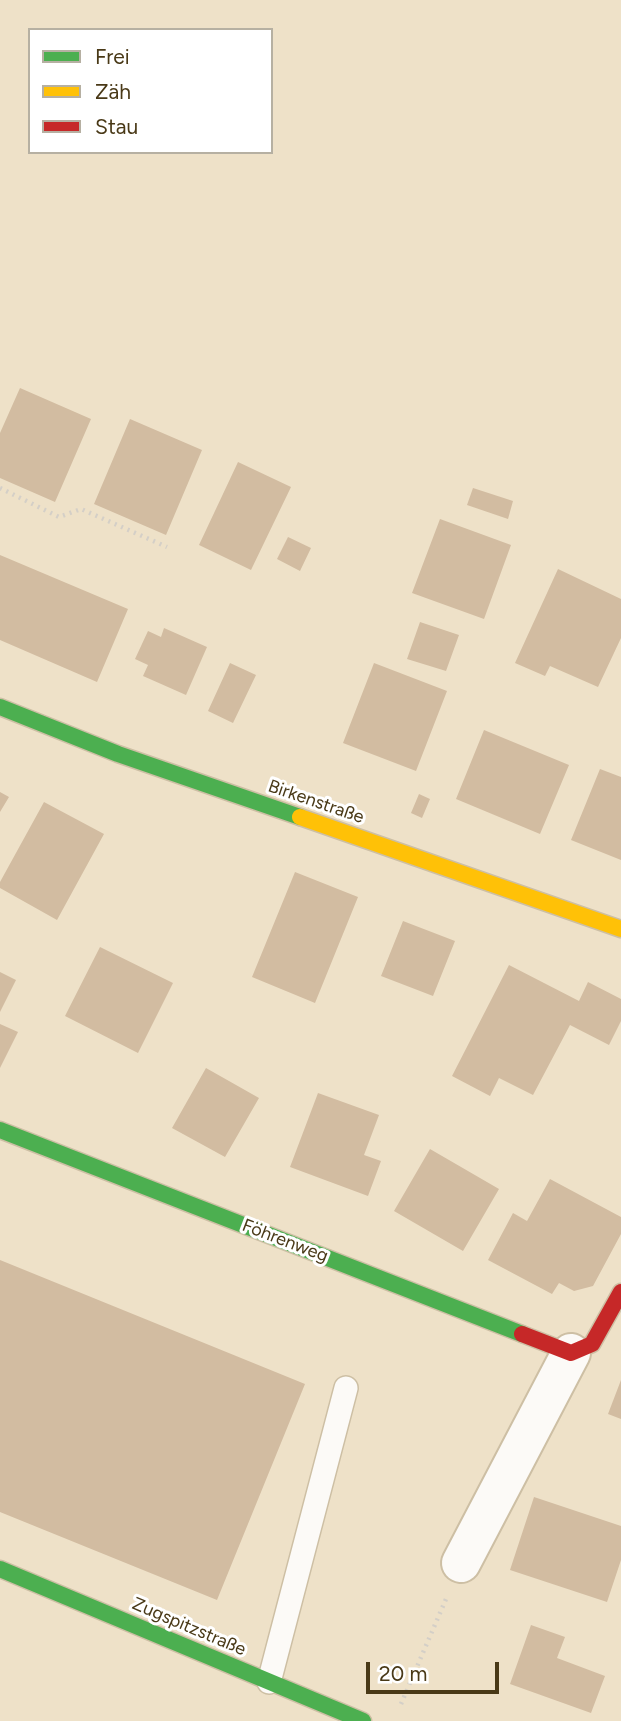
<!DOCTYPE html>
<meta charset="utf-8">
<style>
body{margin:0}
#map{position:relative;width:621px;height:1721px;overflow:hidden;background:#eee1c8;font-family:Figtree,sans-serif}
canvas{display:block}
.legend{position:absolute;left:28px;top:28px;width:245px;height:126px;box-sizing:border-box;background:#fff;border:2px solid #b6b0a2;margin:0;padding:9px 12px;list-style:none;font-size:21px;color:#493917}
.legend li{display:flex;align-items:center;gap:14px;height:35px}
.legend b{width:35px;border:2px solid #b6b0a2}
.scale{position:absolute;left:366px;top:1662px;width:133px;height:32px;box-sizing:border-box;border:4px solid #493917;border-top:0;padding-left:9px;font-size:21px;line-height:24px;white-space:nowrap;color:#493917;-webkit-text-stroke:5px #fff;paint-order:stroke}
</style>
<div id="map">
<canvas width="621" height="1721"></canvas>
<ul class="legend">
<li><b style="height:9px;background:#4caf50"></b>Frei</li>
<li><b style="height:9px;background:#ffc107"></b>Zäh</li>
<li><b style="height:9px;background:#c62828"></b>Stau</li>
</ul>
<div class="scale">20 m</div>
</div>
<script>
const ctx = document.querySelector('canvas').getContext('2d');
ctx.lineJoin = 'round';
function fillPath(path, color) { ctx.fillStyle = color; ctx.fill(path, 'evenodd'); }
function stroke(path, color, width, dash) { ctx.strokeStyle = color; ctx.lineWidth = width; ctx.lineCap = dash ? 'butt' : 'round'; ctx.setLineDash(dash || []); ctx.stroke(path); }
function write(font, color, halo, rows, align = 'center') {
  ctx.font = font + ' Figtree,sans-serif'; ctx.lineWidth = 6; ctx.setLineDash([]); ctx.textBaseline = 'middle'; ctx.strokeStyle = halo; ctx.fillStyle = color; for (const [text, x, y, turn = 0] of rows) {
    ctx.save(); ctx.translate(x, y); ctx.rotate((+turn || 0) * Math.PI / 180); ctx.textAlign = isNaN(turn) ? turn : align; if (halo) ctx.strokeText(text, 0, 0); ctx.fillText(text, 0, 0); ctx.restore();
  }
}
const building = new Path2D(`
 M20,388L91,419L55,502L0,478V433Z
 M130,419L202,450L166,535L94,504Z
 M238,462L291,487L251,570L199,545Z
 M473,488L513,501L508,519L467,505Z
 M440,519L511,545L484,619L412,593Z
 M288,537L311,548L300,571L277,559Z
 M0,555L128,609L97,682L0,640Z
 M558,569L621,599V638L598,687L550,666L545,676L515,663Z
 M420,622L459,635L446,671L407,659Z
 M164,628L207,647L186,695L143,676L148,665L135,659L148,631L161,637Z
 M230,663L256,675L233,723L208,711Z
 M374,663L447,691L416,771L343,743Z
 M484,730L569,765L540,834L456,799Z
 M600,769L621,777V860L571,840Z
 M0,792L9,797L0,812Z
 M419,794L430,799L422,818L411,813Z
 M44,802L104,834L57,920L0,888V882Z
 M295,872L358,897L315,1003L252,977Z
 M403,921L455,941L433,996L381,976Z
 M100,947L173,983L138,1053L65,1016Z
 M509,965L579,1001L588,982L621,999V1021L609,1045L570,1025L533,1095L499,1078L490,1096L452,1076Z
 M0,972L16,980L0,1012Z
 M0,1024L18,1032L0,1068Z
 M206,1068L259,1098L225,1157L172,1128Z
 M318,1093L379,1115L364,1155L381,1161L368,1196L290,1167Z
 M430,1149L499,1189L463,1251L394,1211Z
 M550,1179L621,1217V1234L593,1286L574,1291L559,1283L552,1294L488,1260L513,1213L527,1221Z
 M0,1260L305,1384L217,1600L0,1512Z
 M621,1380V1419L608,1414Z
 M534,1497L621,1526V1560L607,1602L510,1570Z
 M531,1625L565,1637L557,1658L605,1676L591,1713L510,1684Z`);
const path = new Path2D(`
 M0,488L59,517L81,509L167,547
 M401,1704L446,1599`);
const lane = new Path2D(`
 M269,1682L346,1388`);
const street = new Path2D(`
 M461,1563L571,1353`);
const fast = new Path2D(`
 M0,707L118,754L300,817
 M0,1130L522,1334
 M0,1569L363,1721`);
const slow = new Path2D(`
 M300,817L621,929`);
const jam = new Path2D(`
 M522,1334L571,1353L592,1344L621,1292`);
const streetNames = [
 ["Birkenstraße",316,802,19],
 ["Föhrenweg",285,1241,21],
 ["Zugspitzstraße",189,1627,23]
];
fillPath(building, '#d2bca1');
stroke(lane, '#cdbfa4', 26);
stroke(street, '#cdbfa4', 42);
stroke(fast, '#cdbfa4', 19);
stroke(slow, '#cdbfa4', 19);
stroke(jam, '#cdbfa4', 19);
stroke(path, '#d4cfc7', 4.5, [2, 5]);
stroke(lane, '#fcfaf7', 23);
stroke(street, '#fcfaf7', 38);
stroke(fast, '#4caf50', 16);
stroke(slow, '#ffc107', 16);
stroke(jam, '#c62828', 16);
write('18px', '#493917', '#fff', streetNames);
</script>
